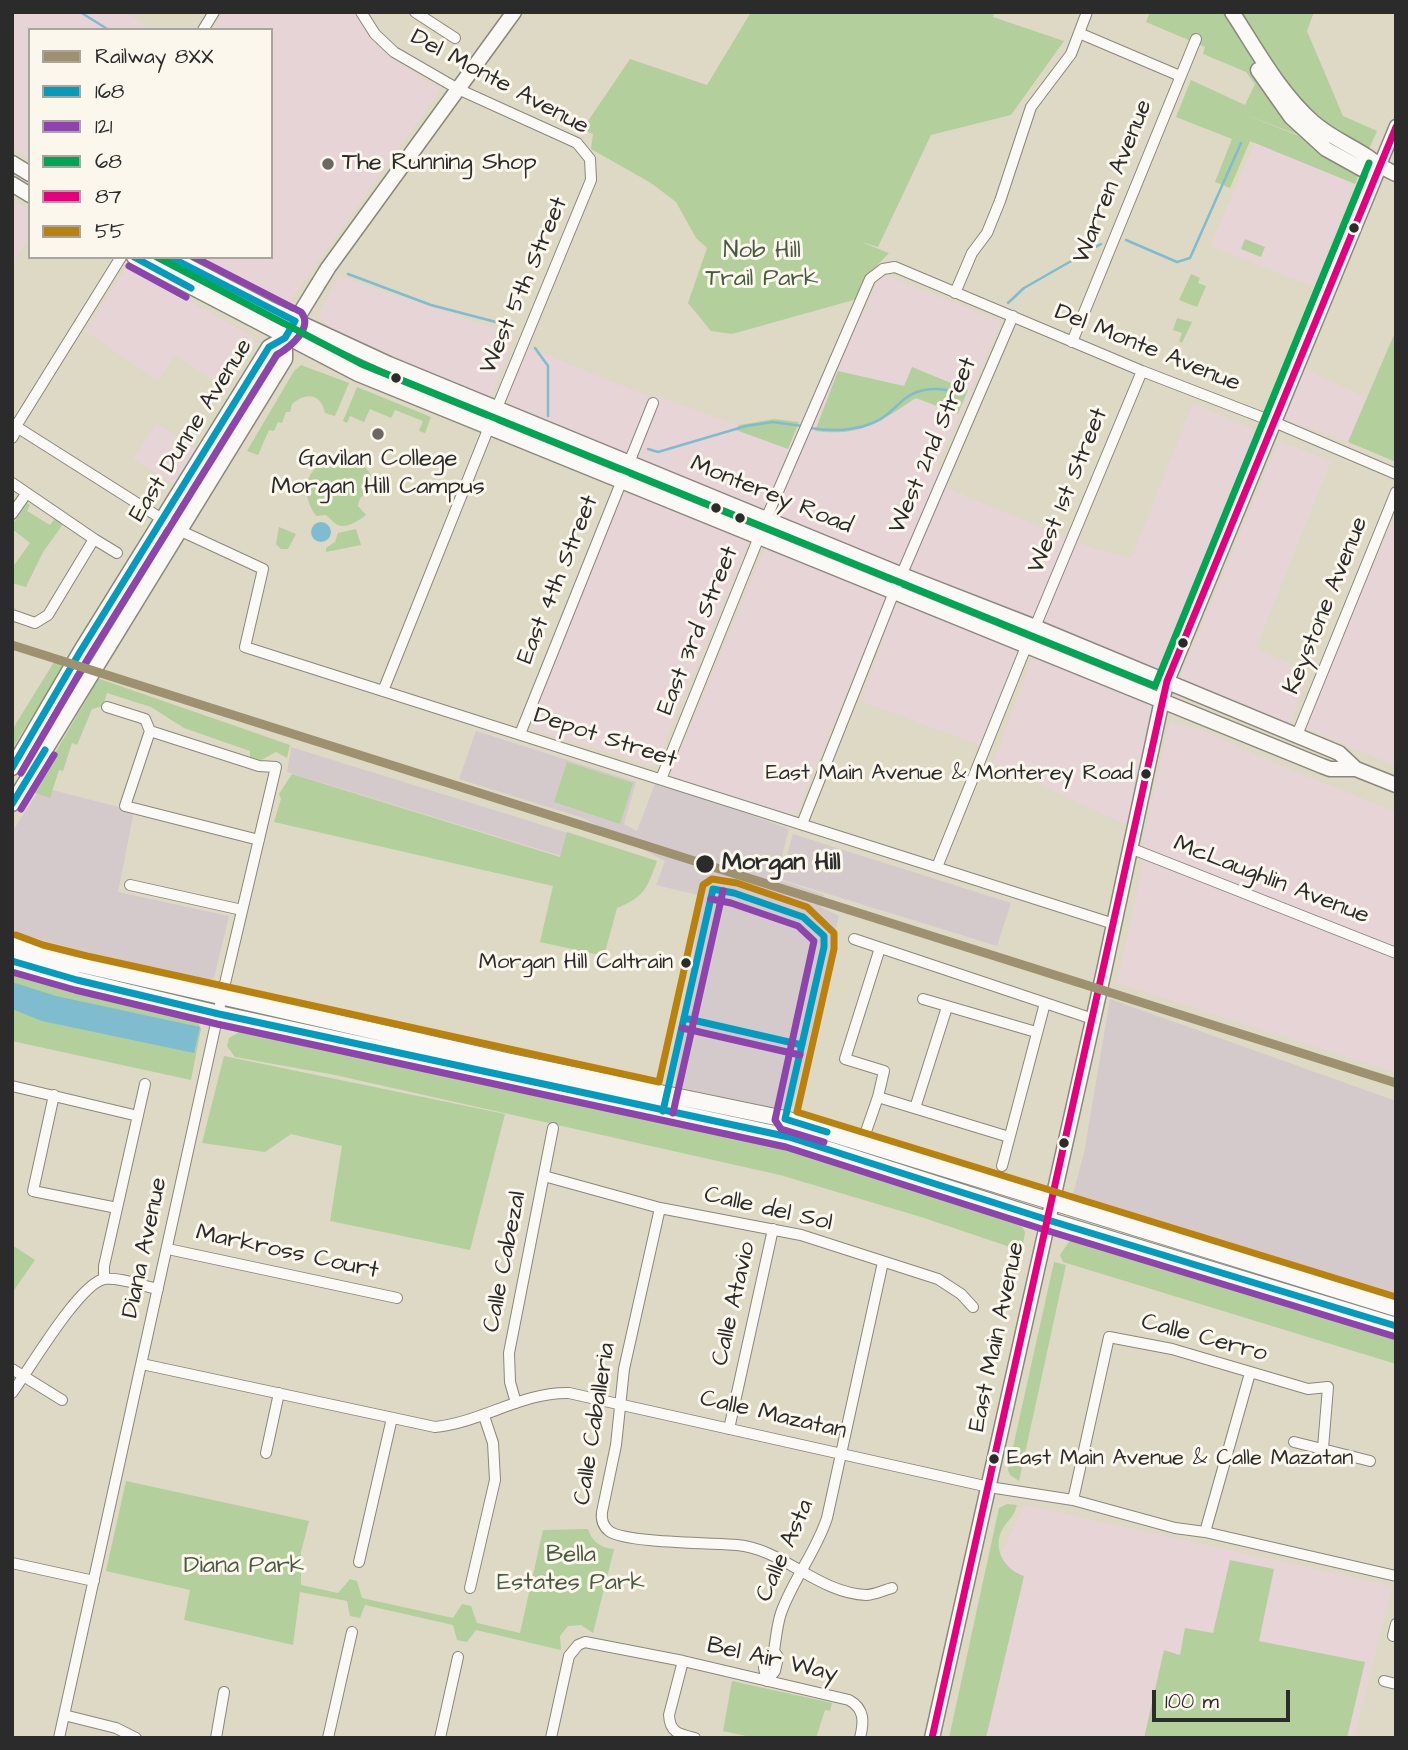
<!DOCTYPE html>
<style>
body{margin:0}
#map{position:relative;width:1408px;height:1750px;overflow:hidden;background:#ded9c4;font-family:"Architects Daughter",sans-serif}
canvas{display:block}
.frame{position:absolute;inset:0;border:14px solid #2b2b2b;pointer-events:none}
.legend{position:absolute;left:28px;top:28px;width:245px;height:231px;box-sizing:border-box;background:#fbf7ec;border:2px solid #a8a59f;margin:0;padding:9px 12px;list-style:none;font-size:21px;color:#2b2b2b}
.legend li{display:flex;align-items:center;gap:14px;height:35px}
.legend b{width:35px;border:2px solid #a8a59f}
.scale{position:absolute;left:1152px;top:1690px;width:138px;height:32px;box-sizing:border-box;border:4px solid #2b2b2b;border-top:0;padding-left:9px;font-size:21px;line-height:24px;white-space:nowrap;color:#2b2b2b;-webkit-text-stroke:5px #fbf7ec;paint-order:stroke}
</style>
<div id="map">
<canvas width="1408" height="1750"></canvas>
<div class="frame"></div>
<ul class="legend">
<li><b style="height:9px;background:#9d916f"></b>Railway 8XX</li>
<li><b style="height:9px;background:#049cbe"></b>168</li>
<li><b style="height:9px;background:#8e44ad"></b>121</li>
<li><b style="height:9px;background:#00a651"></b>68</li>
<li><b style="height:9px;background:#e5007d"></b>87</li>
<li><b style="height:9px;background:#ba810d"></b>55</li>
</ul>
<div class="scale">100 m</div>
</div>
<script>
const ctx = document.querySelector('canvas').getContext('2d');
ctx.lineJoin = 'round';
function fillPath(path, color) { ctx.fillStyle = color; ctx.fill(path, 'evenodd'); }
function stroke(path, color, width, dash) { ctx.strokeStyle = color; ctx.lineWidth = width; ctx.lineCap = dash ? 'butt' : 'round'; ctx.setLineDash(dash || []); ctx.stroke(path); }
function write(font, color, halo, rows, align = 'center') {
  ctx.font = font + ' "Architects Daughter",sans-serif'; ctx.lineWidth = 6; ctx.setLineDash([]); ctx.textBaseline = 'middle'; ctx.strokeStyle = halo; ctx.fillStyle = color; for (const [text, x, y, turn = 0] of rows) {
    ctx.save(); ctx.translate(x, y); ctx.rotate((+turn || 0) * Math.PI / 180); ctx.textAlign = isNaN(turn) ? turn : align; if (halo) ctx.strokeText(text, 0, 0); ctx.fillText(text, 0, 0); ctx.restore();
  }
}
const built = new Path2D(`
 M12,12H125L153,30H30V158L12,147Z
 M223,12H354L372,41L391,58L441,89L287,305L194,257H271V30H212Z
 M1263,125L1362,164L1314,287L1210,246Z
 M12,199L30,211V237L12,264Z
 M126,268H131L251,336L255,342L253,348L228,389L175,355L158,381L85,331Z
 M882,274L1002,322L937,465L949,489L1079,543L1131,559L1193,403L1251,428L1256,440L1162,667L1153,672L825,538L512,406L508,396L527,347L650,397L657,396L786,443L812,417Z
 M339,276L514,335L493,394L485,397L328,327L318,316Z
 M1396,328V462L1324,433L1283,419L1305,369L1367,398Z
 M156,423L196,448L174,484L133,459Z
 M1279,441L1331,461L1256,648L1309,673L1290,724L1180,678Z
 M634,491L746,540L747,547L656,763L651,766L533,729L531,721L623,494Z
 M1396,512V766L1305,728Z
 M766,546L881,589L886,597L797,812L790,814L672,776L671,772Z
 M903,602L1015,648L1016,656L979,745L861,701L894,607Z
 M1041,656L1148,700L1153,710L1129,826L993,763L1032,658Z
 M1171,722L1199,729L1272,762L1396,812V1073L1117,983L1143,864L1142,844L1169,724Z
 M1025,1505L1392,1586L1354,1738H964L998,1560Z`);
const industrial = new Path2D(`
 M476,731L636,782L624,824L637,831L656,781L789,829L776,879L824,895L821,907L839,916L793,1106L783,1111L675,1086L702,896L656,885L665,861L583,818L459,779Z
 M291,747L568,833L561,856L287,772Z
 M41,787L134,811L118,892L229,916L214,978L204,983L12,932V832Z
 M793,834L1011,903L997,946L780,879Z
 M1110,999L1396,1101V1304L1071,1201L1084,1153Z`);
const green = new Path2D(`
 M751,12H994L993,17L1064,41L1011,115L931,135L878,247L861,242L889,253L871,272L857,299L732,334L711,331L688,303L707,248L696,238L676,202L651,183L591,149L593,134L582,130L630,59L707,85Z
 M1150,12H1314L1307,31L1343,116L1377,131L1364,160L1241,113L1364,162L1355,184L1250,141L1230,188L1215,182L1232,139L1176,117L1191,80L1245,105L1255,84L1246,72L1203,54L1205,47L1146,22Z
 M1245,239L1265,247L1261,257L1241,249Z
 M1191,274L1200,278L1198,283L1206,286L1197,307L1179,300Z
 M1177,318L1192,322L1182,343L1179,341L1182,333L1173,330Z
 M1396,330V462L1348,442Z
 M301,365L349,383L335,416L325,413C321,393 306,392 292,404L290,412H286L282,423L278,422L274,431L269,430L258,455L247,451L294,371Z
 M912,367L968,390L958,414L916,398C879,422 861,437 815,431L838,371L904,386Z
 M357,387L431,417L425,433L419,431L423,421L395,410L391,418L370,409L364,422L350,416L347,423L343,421Z
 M774,419L799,422L788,449L736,430L739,425Z
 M341,456C362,460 372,469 376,491C368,495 360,492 358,506L366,515C358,521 345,530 336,524C332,521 330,518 326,515L316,516C297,488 307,463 341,456Z
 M27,503L30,505L27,511L50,525L56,517L64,523L43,552L26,587L12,583V568L30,543L12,529V525Z
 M279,527L296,534L288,549H281L276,544Z
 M356,529L361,545L326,552V548L335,542L338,533Z
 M54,662L64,665L12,749V730Z
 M97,678L290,745L287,758L276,752L261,760L250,757V751L184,728L151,707L107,693L103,706L92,709L77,745L72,743L63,771L59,770L50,798L32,792L88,697Z
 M567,762L633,783L620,824L554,802Z
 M292,774L560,857L567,832L657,861C647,889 644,897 617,908L604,956L540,942L553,886L274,822L281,799L279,794Z
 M12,970L64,985L194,1014L201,1029L191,1080L12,1041Z
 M248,1027L749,1137L831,1158L1015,1215L1025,1232L1022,1251L921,1217L780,1175L335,1075L235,1057L227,1046L229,1038Z
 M224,1056L505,1114L470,1250L330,1221L342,1146L291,1134L265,1152L202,1143Z
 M1073,1236L1085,1237L1396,1334V1364L1063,1262L1060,1255Z
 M12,1245L35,1260L12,1293Z
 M1054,1262L1066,1265L1019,1481L1010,1475L1008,1470Z
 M126,1481L309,1521L301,1552V1585L338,1593L350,1579L357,1581L362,1598L453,1618L462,1604L471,1606L477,1623L520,1633L543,1530L588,1529C592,1542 601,1548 614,1549L593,1633L581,1625L568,1626L560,1636L561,1650L476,1630L467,1642L457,1640L453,1625L365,1605L360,1618L350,1616L347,1601L300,1592L293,1645L184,1620L190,1590L106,1571Z
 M1007,1504L1017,1505C1013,1519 1008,1519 1002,1530C992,1549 1005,1570 1024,1576L986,1738H949L999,1508Z
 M1230,1560L1274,1569L1259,1641L1365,1662L1347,1738H1144L1164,1650L1180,1655L1185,1628L1213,1633Z
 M732,1681L832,1703L830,1711L825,1710L816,1738H755L723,1731Z`);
const water = new Path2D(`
 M311 532a10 10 0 1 1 20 0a10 10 0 1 1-20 0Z
 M12,982L56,996L200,1027L194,1053L42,1021L12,1009Z`);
const stream = new Path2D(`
 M80,12L109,30
 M1126,240L1177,262L1190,258L1241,143
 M348,274L431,305L515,327
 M1008,303L1024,288L1101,244
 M535,348L548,366V416
 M810,428C836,432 868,431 889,413C899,404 908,394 920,391C933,387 946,390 959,392
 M648,449L658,452L746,426L773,422L802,426`);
const minor = new Path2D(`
 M361,12L375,34L394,52L458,89L577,143L590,159L591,180L489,427L383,691
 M415,12L455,38
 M203,30L214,12
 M1079,33L1180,76
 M955,293L972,253L987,233L1000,201L1031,107L1071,54L1087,12
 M1072,342L1196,39
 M12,424L181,531L263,569L245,647L1114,924
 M16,426L121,257
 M12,438L18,428
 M12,483L94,539L48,615L35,623L12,615
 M12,514L26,494
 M766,519L870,279L883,269L895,267L1142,371L1274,422L1396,474
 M94,539L117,553
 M1035,627L1142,371
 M150,731L125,806L259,840
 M520,734L653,403
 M1297,735L1396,492
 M661,779L759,537
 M802,824L894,592L1013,316
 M1130,848L1396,953
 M937,867L1026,647
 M130,885L242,910
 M854,939L1093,1019
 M923,999L1036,1032
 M12,1086L138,1116
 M54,1095L33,1191L117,1208
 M878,1097L1009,1137
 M915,1108L947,1007
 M862,1143L878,1097L884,1071L845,1059L880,948
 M1002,1166L1045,1003
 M544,1176L660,1208L801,1235L938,1279L961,1294L973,1307
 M660,1208L624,1369L616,1445L602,1512C601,1519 603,1526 609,1531C625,1543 712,1543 737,1545C783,1549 818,1593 866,1595C874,1595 884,1590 892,1588
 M168,1249L397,1298
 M104,1279V1266L145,1084
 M142,1364L435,1427C483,1422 521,1392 569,1393L989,1487L1073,1500L1175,1528L1205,1532L1396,1576
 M12,1369L62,1400
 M12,1393C29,1370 79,1284 104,1279C121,1277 142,1286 158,1289
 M516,1403L510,1382L509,1353L553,1128
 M729,1429L773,1229
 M1294,1442L1370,1461
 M266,1453L279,1393
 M1073,1500L1109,1337L1172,1349L1308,1389L1328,1387L1323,1448
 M1205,1532L1250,1373
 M359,1562L392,1418
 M12,1563L94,1581
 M470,1588L495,1480L493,1443L484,1416
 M1393,1636L1396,1624
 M683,1661L669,1715C670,1733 679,1734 695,1738
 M767,1681L775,1671L778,1657L774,1651C776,1638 777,1625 781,1613C793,1579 816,1552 827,1518L883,1262
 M767,1681L764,1668L768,1655L774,1651
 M1384,1681L1396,1684
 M64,1715L116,1728L136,1738
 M59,1738L222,996L276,767L259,766L150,731L145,719L107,707
 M216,1738L224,1692
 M328,1738L352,1632
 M440,1738L458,1657
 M551,1738L569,1656L578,1645L585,1642L683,1661L849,1700C865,1709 864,1722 860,1738`);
const tertiary = new Path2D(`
 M1379,167L1396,126`);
const secondary = new Path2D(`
 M1232,12C1257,50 1279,92 1313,122C1330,137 1350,145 1368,157C1378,164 1384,169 1396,174
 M1258,70L1291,117L1326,149L1362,169L1379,167
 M12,163L30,174
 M12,184L30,195
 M134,257L358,374L1322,766L1330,769H1356
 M170,257L268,308L389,364L912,579L1035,627L1339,753L1356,769L1396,785
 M12,768L80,652L269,347L285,338L328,268L514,12
 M12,804L285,359V338
 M932,1738L1104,971L1162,700L1167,681L1379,167`);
const primary = new Path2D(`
 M12,945L62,960L506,1061L785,1119L1396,1308
 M12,961L77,980L219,1014L789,1137L1048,1220L1396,1326`);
const bus1 = new Path2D(`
 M134,257L191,288
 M12,768L80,652L269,347L285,338L295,321L170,257
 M12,804L45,750
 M713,889L734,893L803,917L824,936V947L785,1119L827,1132
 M12,961L77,980L219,1014L789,1137L1048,1220L1396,1326
 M684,1018L802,1045
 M663,1111L713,889`);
const bus2 = new Path2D(`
 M129,266L186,297
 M21,773L89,657L277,355C290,347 314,328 301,312L194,257
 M21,809L54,755
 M711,899L731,903L798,926L814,941L775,1120L781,1129L824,1142
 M12,972L75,990L217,1024L786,1147L1045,1230L1393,1336
 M682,1028L800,1055
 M673,1113L723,891`);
const bus3 = new Path2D(`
 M157,257L362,364L1155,686L1369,163`);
const bus4 = new Path2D(`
 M932,1738L1167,681L1396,127`);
const bus5 = new Path2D(`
 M16,935L43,945L87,956L659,1082L703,885L712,879L737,883L807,907L834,933V949L797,1112L1396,1297`);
const rail1 = new Path2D(`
 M12,645L1396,1083`);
const markers = [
 [328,164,7,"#6a6861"],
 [1354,228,6,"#2b2b2b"],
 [396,378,6,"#2b2b2b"],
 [378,434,7,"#6a6861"],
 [716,508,6,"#2b2b2b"],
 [740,518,6,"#2b2b2b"],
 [1183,643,6,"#2b2b2b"],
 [1146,774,6,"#2b2b2b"],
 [705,864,10,"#2b2b2b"],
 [686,963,6,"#2b2b2b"],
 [1064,1143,6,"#2b2b2b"],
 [994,1459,6,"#2b2b2b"]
];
const busNames = [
 ["East Main Avenue & Monterey Road",1133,774],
 ["Morgan Hill Caltrain",673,963],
 ["East Main Avenue & Calle Mazatan",1007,1459,"left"]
];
const streetNames = [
 ["Del Monte Avenue",499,83,28],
 ["Warren Avenue",1114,182,-68],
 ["West 5th Street",525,286,-67],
 ["Del Monte Avenue",1147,349,22],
 ["East Dunne Avenue",192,431,-58],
 ["West 2nd Street",934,446,-67],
 ["West 1st Street",1069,491,-68],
 ["Monterey Road",771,496,22],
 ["East 4th Street",559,580,-68],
 ["Keystone Avenue",1327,606,-68],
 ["East 3rd Street",699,631,-68],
 ["Depot Street",605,739,18],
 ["McLaughlin Avenue",1271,881,21],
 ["Calle del Sol",768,1210,13],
 ["Diana Avenue",146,1248,-78],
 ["Markross Court",287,1253,12],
 ["Calle Cabezal",506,1262,-79],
 ["Calle Atavio",735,1304,-77],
 ["East Main Avenue",998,1337,-78],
 ["Calle Cerro",1204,1339,15],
 ["Calle Mazatan",773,1416,13],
 ["Calle Caballeria",596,1424,-81],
 ["Calle Asta",786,1551,-66],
 ["Bel Air Way",772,1661,13]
];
const poiNames = [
 ["The Running Shop",342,164],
 ["Gavilan College",378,460,"center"],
 ["Morgan Hill Campus",378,488,"center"]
];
const parkNames = [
 ["Nob Hill",762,252],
 ["Trail Park",762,280],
 ["Bella",571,1556],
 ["Estates Park",571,1584],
 ["Diana Park",244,1567]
];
const stopNames = [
 ["Morgan Hill",722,864]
];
fillPath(built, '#e7d4d7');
fillPath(industrial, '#d4cacc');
fillPath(green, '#b3cf9b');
fillPath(water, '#80bcd0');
stroke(stream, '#80bcd0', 2.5);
stroke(minor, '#8a877c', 12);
stroke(tertiary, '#8a877c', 15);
stroke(secondary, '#8a877c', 17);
stroke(primary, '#8a877c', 18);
stroke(minor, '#faf9f6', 10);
stroke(tertiary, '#faf9f6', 12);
stroke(secondary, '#faf9f6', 14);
stroke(primary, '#faf9f6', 16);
stroke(bus1, '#049cbe', 7);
stroke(bus2, '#8e44ad', 7);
stroke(bus3, '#00a651', 7);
stroke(bus4, '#e5007d', 7);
stroke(bus5, '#ba810d', 7);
stroke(rail1, '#9d916f', 9);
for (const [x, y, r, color] of markers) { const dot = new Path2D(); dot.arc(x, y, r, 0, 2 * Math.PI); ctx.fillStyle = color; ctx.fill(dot); stroke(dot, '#fbf7ec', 2.5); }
write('22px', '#2b2b2b', '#fbf7ec', busNames, 'right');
write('24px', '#2b2b2b', '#fbf7ec', streetNames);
write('24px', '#2b2b2b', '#fbf7ec', poiNames, 'left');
write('24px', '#495a43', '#fbf7ec', parkNames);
write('bold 24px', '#2b2b2b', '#fbf7ec', stopNames, 'left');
</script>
